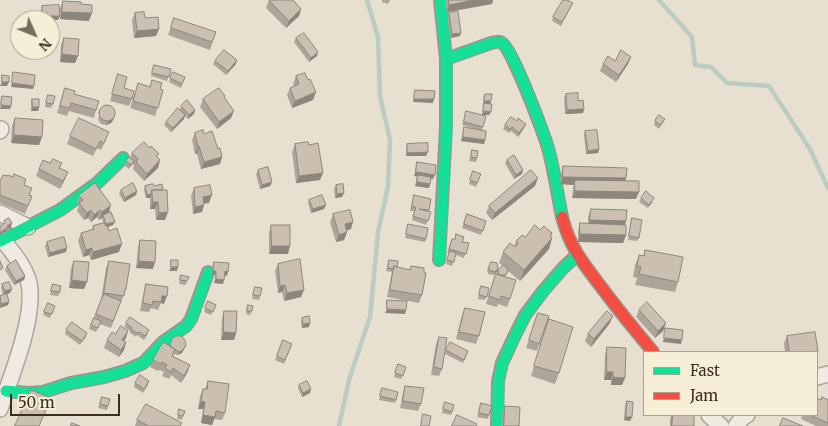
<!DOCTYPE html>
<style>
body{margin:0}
#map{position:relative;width:828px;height:426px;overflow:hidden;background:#e7e0d1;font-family:Merriweather,serif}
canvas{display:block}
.legend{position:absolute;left:643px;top:351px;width:175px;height:65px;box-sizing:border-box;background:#f7eed8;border:1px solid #ada18e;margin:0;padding:6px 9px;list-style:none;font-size:15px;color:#3d2e20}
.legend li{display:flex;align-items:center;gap:10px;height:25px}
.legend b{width:25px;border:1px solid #ada18e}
.north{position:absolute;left:10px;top:10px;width:50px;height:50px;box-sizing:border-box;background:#f7eed8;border:1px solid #ada18e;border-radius:50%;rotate:134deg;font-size:14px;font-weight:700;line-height:20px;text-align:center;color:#3d2e20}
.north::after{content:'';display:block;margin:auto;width:18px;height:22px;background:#786c5e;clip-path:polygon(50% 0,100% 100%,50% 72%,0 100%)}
.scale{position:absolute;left:10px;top:394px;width:110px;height:22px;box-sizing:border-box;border:2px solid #3d2e20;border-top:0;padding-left:6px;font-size:15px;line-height:18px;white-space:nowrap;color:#3d2e20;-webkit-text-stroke:4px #f7eed8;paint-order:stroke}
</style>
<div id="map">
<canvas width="828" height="426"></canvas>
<ul class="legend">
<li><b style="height:6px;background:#16e098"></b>Fast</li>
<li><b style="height:6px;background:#f24e42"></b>Jam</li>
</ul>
<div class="north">N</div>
<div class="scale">50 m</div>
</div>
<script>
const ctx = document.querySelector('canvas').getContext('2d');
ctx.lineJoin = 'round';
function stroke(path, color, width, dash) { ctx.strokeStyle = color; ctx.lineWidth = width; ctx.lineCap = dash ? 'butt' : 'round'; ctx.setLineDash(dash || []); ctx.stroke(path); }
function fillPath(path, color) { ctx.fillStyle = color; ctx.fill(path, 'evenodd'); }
const stream = new Path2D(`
 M659,0L692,37L695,65L711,67L727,83L769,86L810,149L828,188
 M339,426L349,380L370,317L378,232L388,186L390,140L380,96L378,37L367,0`);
const street = new Path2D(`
 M0,131L1,129
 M0,213L28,227
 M817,377L828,374
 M0,409C11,376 38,312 28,279C23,264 12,252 3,240
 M709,415L721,426
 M736,426L743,417L747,415`);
const fast = new Path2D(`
 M446,59L491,43C495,42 499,41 502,43C512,48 547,141 550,156C555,176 558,197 562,217
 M0,241L60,210L96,184L123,158
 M439,260L446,127V59L440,0
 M6,391L28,393L43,392L71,383L104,377L125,371L143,363L163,342L186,326L191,319L208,272
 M497,426L498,381L502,363L514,337L525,315L543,291L563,268L577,255`);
const jam = new Path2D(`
 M562,217C570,248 583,263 602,288C618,310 636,331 653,352`);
const wall = new Path2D(`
 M269,0H293L301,9L299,16L286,28L266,8Z
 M382,0H390L388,4L382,2Z
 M445,0H493L492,4L447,12L445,2Z
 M63,1L89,21L60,19V9Z
 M573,3L561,26L552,21L553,17Z
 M42,6L58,20H41V10Z
 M135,13L145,18L156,36L134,38L132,20Z
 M449,13L460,36L451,38L447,17Z
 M174,18L216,32L210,50L168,35Z
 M64,38L78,56L75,63L60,62L61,45Z
 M296,38L317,56L309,62L294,42Z
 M631,57L628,64L616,82L600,71L603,64Z
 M215,61L236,64L226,75L213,64Z
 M154,65L171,69L167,81L151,76Z
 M173,72L185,77L181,88L169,82Z
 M118,74L124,88L132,99L129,106L110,101Z
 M296,76L313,100L292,108L287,95L290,88L294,86L293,84Z
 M138,83L163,90L155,116L130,108Z
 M65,88L96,110L94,118L69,111L67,116L57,113Z
 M485,94L490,104L489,115H482L484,104V97Z
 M566,94L578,101L584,109L583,113L565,114L564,98Z
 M48,95L53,104L51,108L45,107Z
 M225,96L224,98L231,118L217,129L200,107L203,99Z
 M32,99L39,107L38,111H31V103Z
 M181,106L195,110L194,114L188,119L185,116L184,119L171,132L164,125L166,122L180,110Z
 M101,108L113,121L111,123L106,125L101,124L98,120Z
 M465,115L483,127L482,130L485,140L484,144L461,141L464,127L479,130L462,125Z
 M15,118L39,145L11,143L12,126Z
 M665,119L663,123L659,129L654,125L655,121Z
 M517,121L526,124L524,128L518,137L511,131L509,133L503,129L505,125Z
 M585,131L599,149L598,153L586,154L584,135Z
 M195,133L218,149L222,157L220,164L201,169L197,154H195L192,140Z
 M70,136L106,140L101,150L97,148L93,156L67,144Z
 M295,144L320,180L296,183L292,152Z
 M407,144L426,156H406V148Z
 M472,150L477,158L476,162L469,161Z
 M132,153L158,157L160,160L158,168L144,181L133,169L134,165L133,164L129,169L124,165L126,161L130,158Z
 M507,160L523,170L522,174L514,179L505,163Z
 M417,162L433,179L431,178L429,188L415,186L417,176H414L416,166Z
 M50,163H62L60,168L65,179L60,189L36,176L39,169Z
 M563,166L626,178L625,181L636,199L572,198L573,188L574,185L560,184L561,174Z
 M258,170L272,182L270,186L260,189L256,174Z
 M473,171L481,174L476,187L469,184Z
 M0,181L24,185L30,195L32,196L25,214L0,203Z
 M153,184L165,220H156L155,209H150V198H146L144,190L145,186Z
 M336,185L342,197L335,198L334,189Z
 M535,186L492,220L486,213L489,206Z
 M194,188L209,203H204L202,212L193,214L191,196Z
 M121,190L137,191L136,195L124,202L119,194Z
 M79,195L109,212L107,213L113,225L108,227L119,252L91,260L89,255L83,257L78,241L81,233L92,230L93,226L103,223L102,218L99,220L97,217L91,222L88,218L84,220L77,211L79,205L77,202Z
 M414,195L429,210L428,212H431L426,225L412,220L414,211H410Z
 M641,198L653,202L648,208L639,202Z
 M309,200L324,209L311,213L308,203Z
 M591,209L626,221L625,225L626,235L623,243L578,242V231L580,223L588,224V217Z
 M333,214L351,229L346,230L347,232L344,240L336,242L330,222Z
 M467,214L486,221L481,235L462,228Z
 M632,218L639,238L637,241L628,240Z
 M408,224L426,239L425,242L405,238Z
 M271,225L288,254H269V233Z
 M540,230L552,233L551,236L552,238L549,249L520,281L508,271L505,277L510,299L507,307L498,304L497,307L486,304L493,282L496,274L497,275V272L493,275L488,274L487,270L489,266L498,270L503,266L499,263L503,252L514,247L516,241Z
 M452,239L469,243L464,258L456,255L452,266L446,264L449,253H447Z
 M140,240L153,269L136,268L138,248Z
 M47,242L66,252L48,257L45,246Z
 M645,250L678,282L675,292L635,285L637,278L633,277L635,265L639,255L643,256Z
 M389,260L397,267L409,270L411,266L424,273L422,295L419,303L387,297L392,272L386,271Z
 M74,261L84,289L69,288L71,268Z
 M109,261L126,289L111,328L100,324L96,332L89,329L101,300L106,268Z
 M214,262L227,276L224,275L223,284L214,283L215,275H212L213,265Z
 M278,264L301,297L284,301L282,292L278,293L275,271Z
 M7,266L25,276L24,280L14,285L5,270Z
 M181,275L187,281L186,285L179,284Z
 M2,284L10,293L5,295L8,305L0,308V296L3,295L1,288Z
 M53,284L60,292L58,296L50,295Z
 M146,284L164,304L161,303L158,310L151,308L149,312L140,311L144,291Z
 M481,286L489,288L485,300L478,299Z
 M255,287L260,296L259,300L252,299Z
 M208,301L216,305L211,315L204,312Z
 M48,303L55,306L50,318L43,315Z
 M248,305L252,311L250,315L246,314Z
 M465,308L479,336L476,344L456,339L462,315Z
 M639,310L666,323L663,331L655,338L636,317Z
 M224,311L236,333L234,340H221L222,318Z
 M538,313L549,316L537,351L526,348Z
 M302,318L309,327L302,328L301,322Z
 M549,319L559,373L555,384L531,376Z
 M126,323L148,334L144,340L137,335L136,337L130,333V331L124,327Z
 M610,323L591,347L585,341L588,334Z
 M66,330L87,333L86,337L80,345L65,334Z
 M115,334L126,338L124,341L126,342L124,350L119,357L104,348L107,340Z
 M787,336L818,351L817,354V352H785L784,343Z
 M439,337L442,369L439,376L431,375L436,344Z
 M172,339L186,345L182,353L177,355L174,354L173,356L190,365L187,373L181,383L171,375L169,379L162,376L164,372L159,370L158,371L150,367L153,360L169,346Z
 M283,340L292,344L284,364L275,360Z
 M607,347L625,378L622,385H611V380H604L605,355Z
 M446,350L467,355L463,363L445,354Z
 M398,364L406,367L401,379L394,377Z
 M149,381L148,385L143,393L134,387L135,383Z
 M208,381L225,413L222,420L214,419L212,425L201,423L203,409H198L200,396L203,389H205Z
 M299,385L311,389L310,393L302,397L298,388Z
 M405,386L421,404L418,411L400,408L403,393Z
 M382,388L396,400L395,403L379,400Z
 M102,397L108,406L107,410L98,408Z
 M821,400H828V426H816L801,419L802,415H817Z
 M627,401L632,417L630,421L624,420L625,405Z
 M445,402L454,405L451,415L442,413Z
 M481,403L489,415L488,419L477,417Z
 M505,406L519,426H501L502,413Z
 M179,409L185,411L182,420L177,419Z
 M665,415H694V426H670V419L671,416Z
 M137,420L180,426H135Z`);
const shadedWall = new Path2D(`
 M475,0H493L492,4L447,12L449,5Z
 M301,9L299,16L286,28L289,21Z
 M62,12L92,13L89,21L60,19Z
 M42,16H60L58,20H41Z
 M159,29L156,36L134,38L137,31Z
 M461,33L460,36L451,38L452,34Z
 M318,52L317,56L309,62L311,58Z
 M62,54L78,56L75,63L60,62Z
 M631,57L628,64L616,82L619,75Z
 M237,60L236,64L226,75L228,71Z
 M2,82H9L7,86H0Z
 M12,83L34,86L33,89L11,87Z
 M316,92L313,100L292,108L295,101Z
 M414,99H434L433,103L413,102Z
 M484,101H491L490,105L483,104Z
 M1,105L11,106L10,109H0Z
 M33,107H39L38,111H31Z
 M584,109L583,113L565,114L567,110Z
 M195,110L194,114L188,119L189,115Z
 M234,111L231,118L217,129L219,122Z
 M483,111L491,112L489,115H482Z
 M185,115L184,119L171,132L173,128Z
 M115,117L111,123L106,125L108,122Z
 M526,124L524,128L518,137L519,133Z
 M14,135L42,137L39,145L11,143Z
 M463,137L485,140L484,144L461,141Z
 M199,146L197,154H195L198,147Z
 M599,149L598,153L586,154L588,151Z
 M428,152L426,156H406L407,153Z
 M222,157L220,164L201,169L204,162Z
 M160,160L158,168L144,181L147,174Z
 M523,170L522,174L514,179L516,175Z
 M68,172L65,179L60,189L63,181Z
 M416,172L435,175L433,179L414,176Z
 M323,173L320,180L296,183L299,176Z
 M563,177L626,178L624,186L575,180L574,185L560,184Z
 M538,178L535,186L492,220L495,213Z
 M272,182L270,186L260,189L262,185Z
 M417,182L430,184L429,188L415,186Z
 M137,191L136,195L124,202L125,198Z
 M575,191L639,192L636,199L572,198Z
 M344,193L342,197L335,198L337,194Z
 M151,194L150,198H146L147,195Z
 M212,195L209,203L200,204L203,197Z
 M153,202H158L155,209H150Z
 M111,205L109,212L103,216V215L102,218L99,220L102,212Z
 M204,205L202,212L193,214L195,207Z
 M326,205L324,209L311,213L313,209Z
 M91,210L88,218L84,220L87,213Z
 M100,210L97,217L91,222L94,215Z
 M168,212L165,220H156L159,213Z
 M590,220L626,221L624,228L588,227Z
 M115,222L113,225L105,228L106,224Z
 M353,222L351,229L342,232L345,224Z
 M12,223L11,227L7,229L6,231L0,235V233L7,226Z
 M347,232L344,240L336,242L339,235Z
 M552,233L549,242L552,238L549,249L520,281L524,270Z
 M580,234L626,235L623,243L578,242Z
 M122,244L119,252L91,260L93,252Z
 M272,246H290L288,254H269Z
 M67,248L66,252L48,257L50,253Z
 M92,248L89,255L83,257L86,250Z
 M139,261L155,262L153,269L136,268Z
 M171,267H178L177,271H169Z
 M498,268L497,272L493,275L495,272Z
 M213,271H216L215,275H212Z
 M225,271L228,272L227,276L224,275Z
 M25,276L24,280L14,285L16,281Z
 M216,279L224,280L223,284L214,283Z
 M72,280L87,282L84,289L69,288Z
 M285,285L282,292L278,293L280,286Z
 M12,289L10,293L3,295L5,291Z
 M304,290L301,297L284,301L287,293Z
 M162,296H167L164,304L161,303Z
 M9,302L8,305L0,308L1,304Z
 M387,309L406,310L405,314L385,313Z
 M613,316L610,323L591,347L594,339Z
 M310,323L309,327L302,328L303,324Z
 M666,323L663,331L655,338L658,331Z
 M128,331L126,338L120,347L122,340Z
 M224,332L236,333L234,340H221Z
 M664,338L682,340L681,344L663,342Z
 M126,342L124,350L119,357L121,350Z
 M186,345L182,353L177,355L179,352Z
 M190,365L187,373L181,383L184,376Z
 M607,372H613L611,380H604Z
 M613,377L625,378L622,385H611Z
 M311,389L310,393L302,397L303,393Z
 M201,401L205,402L203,409H198Z
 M203,415L215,417L212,425L201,423Z
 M626,417H632L630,421L624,420Z`);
const building = new Path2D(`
 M269,0H293L301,9L289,21Z
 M449,0H475L449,5Z
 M563,0H567L573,3L562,22L553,17Z
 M63,1L81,2V4L92,5V13L62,12Z
 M59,5L60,16H42V6Z
 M458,11L461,33L452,34L449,13Z
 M144,12L145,18L158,17L159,29L137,31L135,13Z
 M174,18L216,32L212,42L171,28Z
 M304,33L318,52L311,58L296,38Z
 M64,38L79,39L78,56L62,54Z
 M224,50L237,60L228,71L215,61Z
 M621,50L631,57L619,75L603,64L608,56L615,61Z
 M154,65L171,69L169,77L152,73Z
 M13,72L35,75L34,86L12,83Z
 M173,72L185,77L182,84L170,78Z
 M305,73L308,80L310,79L316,92L295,101L290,88L299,84L296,76Z
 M118,74L127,77L124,88L134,91L132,99L112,94Z
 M2,75L9,76V82H2Z
 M152,80L162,83L160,89L163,90L158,108L133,101L138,83L150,87Z
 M65,88L75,91L74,94L99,101L96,110L71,103L70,108L60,106Z
 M219,88L225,96L224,97L234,111L219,122L203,99Z
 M415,90L435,91L434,99H414Z
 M578,93V101L583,100L584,109L567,110L566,94Z
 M485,94H492L491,101H484Z
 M48,95L55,96L53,104L46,103Z
 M2,96L12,97L11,106L1,105Z
 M32,99H39V107H33Z
 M187,100L195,110L189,115L181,106Z
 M484,103L492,104L491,112L483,111Z
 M99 113a8 8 0 1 1 16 0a8 8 0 1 1-16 0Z
 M178,108L185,115L173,128L166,122Z
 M466,111L486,116L483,127L464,122Z
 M659,115L665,119L660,125L655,121Z
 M511,117L517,121L518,118L526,124L519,133L512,127L510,129L505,125Z
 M15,118L43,120L42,137L14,135Z
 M79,118L109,132L104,143L100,141L96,149L70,136Z
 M464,127L486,131L485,140L463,137Z
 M203,130L204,134L212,131L218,149L220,148L222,157L204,162L199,146L198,147L195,133Z
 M597,130L599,149L588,151L585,131Z
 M144,142L150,148L151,146L159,154L156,156L160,160L147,174L136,162L138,159L132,153Z
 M308,142L309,145L318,143L323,173L299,176L295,144Z
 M428,143V152L407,153V144Z
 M472,150L478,151L477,158L471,157Z
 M514,155L523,170L516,175L507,160Z
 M129,157L134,161L131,165L126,161Z
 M53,159L62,163L59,168L68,172L63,181L39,169L43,160L50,163Z
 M417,162L436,165L435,175L416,172Z
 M563,166L627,168L626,178L563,177Z
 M268,167L272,182L262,185L258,170Z
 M531,170L538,178L495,213L489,206Z
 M473,171L481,174L477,183L470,180Z
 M14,174L26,179L24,185L32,188L29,195L32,196L28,206L0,195V181L3,175L7,176L8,175L13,177Z
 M418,175L431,177L430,184L417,182Z
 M575,180L639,181V192L575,191Z
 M95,183L111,205L102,212L100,210L94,215L91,210L87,213L79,203L83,200L79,195Z
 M133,183L137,191L125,198L121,190Z
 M153,184L154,186L162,184L163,190H152L151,194L147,195L145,186Z
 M343,184L344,193L337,194L336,185Z
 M210,185L212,195L203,197L204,205L195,207L194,188Z
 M152,190H167L168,212L159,213L158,202H153Z
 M646,191L654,198L649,205L641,198Z
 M322,195L326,205L313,209L309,200Z
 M414,195L431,199L429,210L419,209L431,212L428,221L413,216L416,207H412Z
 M591,209L627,210L626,221L590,220Z
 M350,210L353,222L345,224L347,232L339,235L333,214Z
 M111,212L115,222L106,224L103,215Z
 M467,214L486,221L483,231L464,224Z
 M9,218L12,223L7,226L8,227L0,233V226L5,223L4,221Z
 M632,218L642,220L639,238L629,236Z
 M104,223L106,226H107L109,231L117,228L122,244L93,252L92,248L86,250L81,233L94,229L93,226Z
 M580,223L626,225V235L580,234Z
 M408,224L428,228L426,239L406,234Z
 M271,225H290V246H272Z
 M535,225L540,230L544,226L552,233L550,236L552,238L524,270L503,252L510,243L515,247L518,243L516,241L522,235L525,237Z
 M456,234L464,237L462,242L469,243L466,254L449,249L452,239H455Z
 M64,237L67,248L50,253L47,242Z
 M140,240L156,241L155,262L139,261Z
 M645,250L683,257L678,282L639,274L641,267L637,266L639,255L644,256Z
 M450,251L456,253L454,262L447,260Z
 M300,259L304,290L287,293L285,285L280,286L278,264Z
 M16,260L25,276L16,281L7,266Z
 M171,260H178V267H171Z
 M389,260L398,261L397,267L394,266V269L388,268Z
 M0,261L3,268L0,270Z
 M74,261L89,262L87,282L72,280Z
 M109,261L130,264L126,289H125L124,296L104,293Z
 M214,262L229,263L228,272L225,271L224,280L216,279V271H213Z
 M491,262L497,263L498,268L495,272L489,270V266Z
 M504,265L508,270L506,275H499L498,270Z
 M394,266L410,270L411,266L424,268V273H426L422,295L390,290Z
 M496,274L516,280L510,299L501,296L500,300L489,296Z
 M181,275L189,277L187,281L180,280Z
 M9,282L12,289L5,291L2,284Z
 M53,284L61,286L60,292L51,291Z
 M146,284L168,287L167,296H162L161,302L153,301L152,305L143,303Z
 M481,286L489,288L487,297L479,295Z
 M255,287L262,288L260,296L253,295Z
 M7,294L9,302L1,304L0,296Z
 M104,294L121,301L113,321L96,314Z
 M387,300L407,301L406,310L387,309Z
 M208,301L216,305L213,312L205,308Z
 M647,302L666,323L658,331L639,310Z
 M48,303L55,306L52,314L44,312Z
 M248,305L253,306L252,311H247Z
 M465,308L485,312L479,336L459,332Z
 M224,311H237L236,333L224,332Z
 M607,311L613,316L594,339L588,334Z
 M538,313L549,316L539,344L529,340Z
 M309,316L310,323L303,324L302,318Z
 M130,317L149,330L145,336L139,332L137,333L131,329L132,328L126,323Z
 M94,318L101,321L98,328L91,325Z
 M549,319L573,327L559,373L534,366Z
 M72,322L87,333L82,341L66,330Z
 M121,326L128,331L122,340L126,342L121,350L107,340L112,332L115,334Z
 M665,328L683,330L682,340L664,338Z
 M815,332L818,351L810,352H789L787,336Z
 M176,336H181L185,340L186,345L183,350L179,352L171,347L170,344L172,339Z
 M439,337L447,338L442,369L434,367Z
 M283,340L292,344L285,360L277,356Z
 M163,342L175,349L172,356L190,365L184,376L173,368L171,372L165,368L167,365L162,362L161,364L153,360Z
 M450,342L468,351L464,360L446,350Z
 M607,347L626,348L625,378L613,377V372H607Z
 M398,364L406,367L403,376L395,373Z
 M140,375L149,381L144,389L135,383Z
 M208,381L229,384L225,413L216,411L215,417L203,415L205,402L201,401L203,389H207Z
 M307,381L311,389L303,393L299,385Z
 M405,386L424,388L421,404L403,401Z
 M382,388L398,392L396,400L380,396Z
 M31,390L51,398L39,426H15Z
 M102,397L110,399L108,406L100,404Z
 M822,397L828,400V423L810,415H817V398L821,400Z
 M627,401L633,402L632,417H626Z
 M445,402L454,405L452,412L443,409Z
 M481,403L492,406L489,415L479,413Z
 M146,404L182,423L180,426H149L137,420Z
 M505,406L520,407L519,426H504Z
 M179,409L185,411L183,416L178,415Z
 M423,414L431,416L429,426H421Z
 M457,415L477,424L476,426H452Z
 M673,415H694V426H672Z
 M783,418L803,426H780Z
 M72,423L80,426H71Z`);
stroke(stream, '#bcccc2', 4.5);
stroke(street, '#ada599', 18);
stroke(fast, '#9c958a', 14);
stroke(jam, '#9c958a', 14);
stroke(street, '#efebe3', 15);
stroke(fast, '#16e098', 11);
stroke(jam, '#f24e42', 11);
fillPath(wall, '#afa499');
fillPath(shadedWall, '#8e867d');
fillPath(building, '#cbbfb2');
stroke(building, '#8e867d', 1);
</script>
